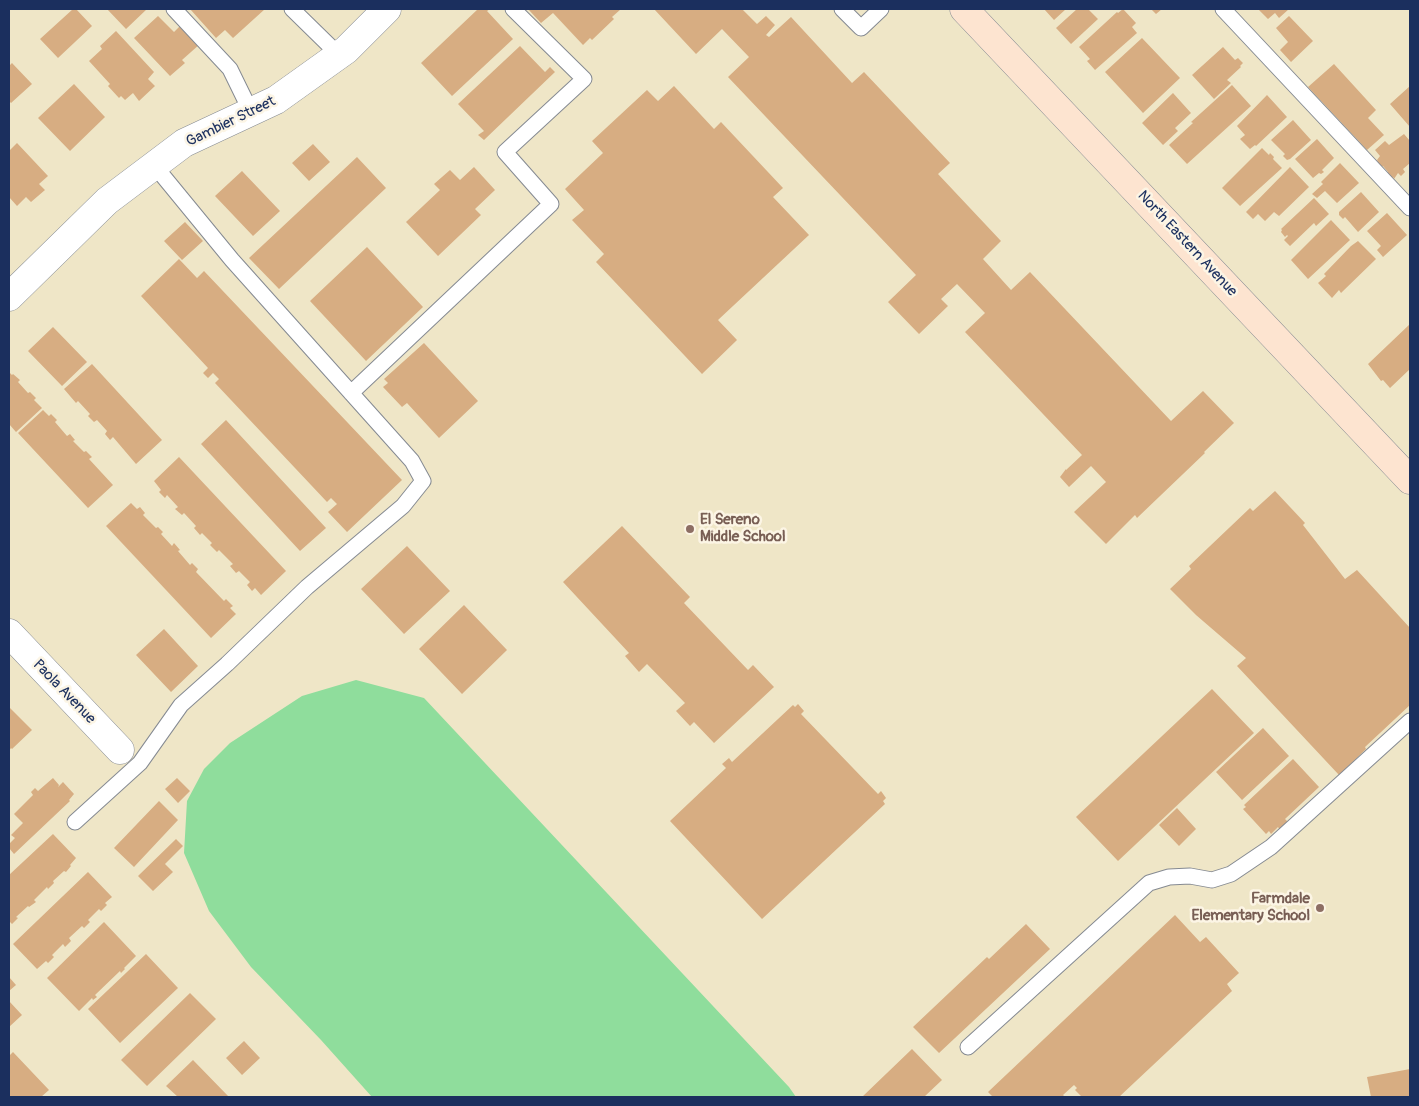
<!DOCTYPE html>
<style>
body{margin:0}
#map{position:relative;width:1419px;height:1106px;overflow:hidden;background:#efe6c7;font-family:Pangolin,sans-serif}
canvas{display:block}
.frame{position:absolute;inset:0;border:10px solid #1b2f5e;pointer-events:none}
</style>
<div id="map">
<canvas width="1419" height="1106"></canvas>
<div class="frame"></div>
</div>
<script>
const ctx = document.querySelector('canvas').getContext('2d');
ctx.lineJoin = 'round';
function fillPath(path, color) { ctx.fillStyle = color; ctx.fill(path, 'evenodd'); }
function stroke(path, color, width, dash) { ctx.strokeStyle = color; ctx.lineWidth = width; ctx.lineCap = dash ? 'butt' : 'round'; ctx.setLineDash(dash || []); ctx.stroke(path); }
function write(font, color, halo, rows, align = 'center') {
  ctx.font = font + ' Pangolin,sans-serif'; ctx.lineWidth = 5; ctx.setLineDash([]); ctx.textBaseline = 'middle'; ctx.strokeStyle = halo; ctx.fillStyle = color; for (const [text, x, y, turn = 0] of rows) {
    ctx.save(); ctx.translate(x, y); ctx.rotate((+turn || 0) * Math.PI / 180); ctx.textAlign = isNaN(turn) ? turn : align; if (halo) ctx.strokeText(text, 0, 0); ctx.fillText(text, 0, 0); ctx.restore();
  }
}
const green = new Path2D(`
 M356,680L424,698L789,1087L796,1097H372L321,1040L251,967L209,911L184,853L187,801L204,769L230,743L302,696Z`);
const building = new Path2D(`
 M73,9H76L92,26L58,58L40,39Z
 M107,9H147L126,29Z
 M190,9H265L233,38L225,30L216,38Z
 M478,9H490L487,11L513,39L452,96L421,63Z
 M528,9H621L612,17L614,19L592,40L590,38L583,45L553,13L541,23Z
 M654,9H742L757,24L766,16L775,25L766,35L769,37L791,17L852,83L864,72L950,163L938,174L1001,241L983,259L1011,290L1030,272L1171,421L1203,391L1234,423L1204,452L1205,453L1137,518L1135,515L1106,544L1074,512L1106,482L1091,466L1069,487L1060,477L1066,469V470L1082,455L965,332L985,313L957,284L941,299L948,306L919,334L888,302L916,275L728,77L749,57L722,29L696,54Z
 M1044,9H1066L1054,20Z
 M1077,9H1088L1098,19L1071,44L1056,28Z
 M1123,9L1136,23L1132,27L1137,33L1095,70L1087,61L1090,59L1079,47L1117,12L1118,13Z
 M1151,9H1162L1156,14Z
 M1258,9H1289L1279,18L1275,13L1268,19Z
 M158,16L174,32L181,25L200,44L182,60L185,63L170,76L134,38Z
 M1289,16L1313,41L1291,62L1280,50L1288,42L1276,28Z
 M116,31L154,72L148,79L155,86L139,101L133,93L125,100L121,96L119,98L108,86L110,84L89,61L102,49L100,46Z
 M1142,38L1180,78L1143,113L1105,72Z
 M520,46L545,72L550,67L555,72L484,140L478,135L484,131L458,104Z
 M1223,47L1235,60L1238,58L1243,63L1240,66L1241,67L1227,80L1231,83L1214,99L1192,75Z
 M12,63L32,84L11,103L9,101V66Z
 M1334,64L1376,110L1368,118L1384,135L1367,150L1308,87Z
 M74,84L105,117L70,151L38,118Z
 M1232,85L1251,106L1187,164L1169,145L1193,123L1191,122Z
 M674,86L714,129L721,122L783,188L773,197L809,235L718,320L737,340L702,374L596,262L604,254L572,220L584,210L565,189L603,153L592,141L647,90L658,101Z
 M1410,86V127L1390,104Z
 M1173,93L1191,113L1175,128L1178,131L1163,145L1142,123Z
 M1267,95L1287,117L1256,146L1255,145L1250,149L1240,139L1245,135L1237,126Z
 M1293,120L1311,140L1290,159L1287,160L1283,156L1285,154L1271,140Z
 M1404,134L1410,141V163L1403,169L1405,172L1401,176L1398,173L1394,179L1393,177L1390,179L1386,174L1388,172L1383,166L1380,168L1376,163L1378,162L1377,160L1380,156L1375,150L1385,141L1389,145Z
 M1317,139L1334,158L1322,170L1324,172L1321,174L1319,173L1313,178L1295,159Z
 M17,143L48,176L39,184L45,190L31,202L26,197L17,206L9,197V151Z
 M313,144L330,162L309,181L292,163Z
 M1262,148L1269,155L1270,153L1274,157L1273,159L1282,168L1240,206L1222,188Z
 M357,157L386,188L279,289L249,258Z
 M1340,163L1359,183L1337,203L1325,191L1317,198L1312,194L1323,184L1321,182Z
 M474,167L495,190L475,209L481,215L438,256L406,222L440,190L434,184L450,170L460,180Z
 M1290,167L1309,187L1279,216L1274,212L1265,221L1258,214L1253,219L1246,212Z
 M242,171L280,211L253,236L215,196Z
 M1361,192L1379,212L1358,232L1345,217L1343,219L1339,215V212Z
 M1314,198L1329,214L1316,226L1314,223L1290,246L1284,240L1288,236L1287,235L1285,237L1281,232L1282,230L1281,229Z
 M1387,213L1407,235L1383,257L1377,250L1381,246L1367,231Z
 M1331,220L1350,240L1308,279L1291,260Z
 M185,222L203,241L182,260L164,241Z
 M1358,241L1376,259L1341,293L1339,290L1332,298L1318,283L1326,276L1324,274L1351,246Z
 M367,247L423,307L366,361L310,301Z
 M179,259L197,278L204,271L402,480L347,532L328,512L337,504L331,498L327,502L215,383L219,379L213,373L208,378L203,373L208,368L141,296Z
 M1410,324V369L1390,388L1383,380L1381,381L1368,364Z
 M53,327L87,362L62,386L28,351Z
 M424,343L478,401L439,438L407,403L402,407L383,387L388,383L384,379Z
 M92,364L162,440L136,464L113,437L110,440L105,434L107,431L97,420L94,422L88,416L90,414L78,401L76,403L64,389Z
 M9,372L12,375L13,374L20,380L18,382L28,393L30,392L36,398L34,400L42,408L16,432L9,424Z
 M43,410L49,416L51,414L57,420L55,422L67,436L70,434L75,440L73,441L84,452L86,451L92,457L89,459L113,485L88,508L18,433Z
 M226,420L326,528L300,551L201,444Z
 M179,457L286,571L261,595L255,588L252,591L247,585L250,582L239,571L236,573L230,566L233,564L219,550L217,552L210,545L212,543L202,533L200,535L194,528L196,526L184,513L182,515L175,509L178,507L167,495L165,498L159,492L161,490L154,481Z
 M1275,491L1305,523L1303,525L1345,579L1357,570L1410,628V705L1365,747L1366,749L1339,775L1237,666L1246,658L1196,615L1170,589L1191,569L1189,566L1250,508L1253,511Z
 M131,503L137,509L140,507L145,513L143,515L156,528L158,527L163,532L161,534L172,546L174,543L180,550L178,551L190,565L192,563L198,569L196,572L224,601L226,599L233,606L230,608L236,614L211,638L106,526Z
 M622,526L690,597L684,603L748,670L753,665L774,687L714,743L694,722L690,726L676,711L685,703L647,664L639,672L625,656L629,653L563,582Z
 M407,546L450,591L404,634L361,589Z
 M464,605L507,650L462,694L419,649Z
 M164,629L198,666L171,692L136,655Z
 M1212,689L1254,733L1118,861L1076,817Z
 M798,704L804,711L801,714L878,794L881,791L886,798L883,801L885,804L762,919L670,821L726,768L722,764L729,758L732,762L793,705L795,707Z
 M10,708L32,730L12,749L11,748L9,751V709Z
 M1263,728L1289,756L1242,800L1216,772Z
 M1293,759L1319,787L1285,819L1288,822L1280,830L1278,827L1271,834L1269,831L1266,834L1243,809L1246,807L1244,805Z
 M53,778L59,785L58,787L63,782L74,794L69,800L70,801L14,854L9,848V844L15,838L11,835L23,823L14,814L33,795L31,792L35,788L38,791Z
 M177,778L190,791L178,803L165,789Z
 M159,801L178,820L134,867L114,848Z
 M1177,808L1196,829L1179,846L1159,825Z
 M53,834L76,858L70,865L71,866L66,872L64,871L53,881L54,883L48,889L47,887L34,900L36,902L29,907L28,906L16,917L18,918L12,924L10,922L9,924V875Z
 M176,839L183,846L165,864L173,872L153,891L138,876Z
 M88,872L112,897L105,903L107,905L101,911L99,909L88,920L90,922L84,928L82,926L69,938L71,941L65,947L63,944L52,955L54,957L48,963L46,961L37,969L13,944Z
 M1175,915L1200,942L1206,937L1239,973L1227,984L1232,991L1119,1097H1082L1075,1090L1077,1088L1074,1085L1063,1095L1065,1097H993L988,1092Z
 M104,922L136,956L124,968L125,969L121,973L120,971L95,995L97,997L93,1000L92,998L79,1011L47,978Z
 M1026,924L1050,949L939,1053L913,1027L987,957L989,959Z
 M146,954L178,988L120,1043L88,1009Z
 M9,977L16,985L9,991Z
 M190,993L216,1019L147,1086L121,1060Z
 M9,1001L22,1015L9,1027Z
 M244,1041L260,1058L242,1075L226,1058Z
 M912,1049L942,1080L924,1097H862Z
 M13,1052L49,1090L41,1097H9V1056Z
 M193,1060L229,1097H178L166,1086Z
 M1410,1069V1097H1371L1367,1077Z`);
const service = new Path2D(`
 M174,9L230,69L251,112
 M292,9L339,55
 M842,9L861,28L881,9
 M1223,9L1410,208
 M351,393L551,204L505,152L584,79L513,9
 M75,822L140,763L181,705L227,664L307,587L403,506L423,481L412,461L232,260L154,165
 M968,1047L1149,883L1169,877L1190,876L1212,880L1231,874L1271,847L1410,721`);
const minor = new Path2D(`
 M9,633L120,750`);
const tertiary = new Path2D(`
 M9,297L107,201L184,143L276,100L346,50L387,9`);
const secondary = new Path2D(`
 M964,9L1410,480`);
const markers = [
 [690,529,5,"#8d6e63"],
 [1320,908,5,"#8d6e63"]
];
const streetNames = [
 ["Gambier Street",231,122,-26],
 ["North Eastern Avenue",1187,244,47],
 ["Paola Avenue",64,692,46]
];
const educationNames = [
 ["El Sereno",700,520],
 ["Middle School",700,537],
 ["Farmdale",1310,899,"right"],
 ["Elementary School",1310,916,"right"]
];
fillPath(green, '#8fdd9c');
fillPath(building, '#d7ad82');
stroke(service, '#858a92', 17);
stroke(minor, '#858a92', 29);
stroke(tertiary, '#858a92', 29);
stroke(secondary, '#858a92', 29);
stroke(service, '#fff', 15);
stroke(minor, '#fff', 28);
stroke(tertiary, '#fff', 28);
stroke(secondary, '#fde4d0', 28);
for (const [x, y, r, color] of markers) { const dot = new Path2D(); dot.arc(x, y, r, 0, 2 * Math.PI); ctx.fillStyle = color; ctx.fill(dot); stroke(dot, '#fcf5e5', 2); }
write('15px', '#1b2f5e', '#fcf5e5', streetNames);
write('bold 15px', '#785e54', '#fcf5e5', educationNames, 'left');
</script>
